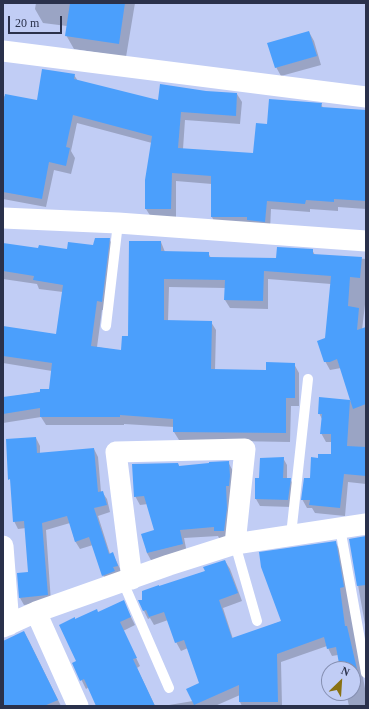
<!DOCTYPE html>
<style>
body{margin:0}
#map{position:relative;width:369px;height:709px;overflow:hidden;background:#c1cdf5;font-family:Georgia,serif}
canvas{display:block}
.frame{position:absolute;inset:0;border:4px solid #2a314b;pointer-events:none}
.north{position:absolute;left:321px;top:661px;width:40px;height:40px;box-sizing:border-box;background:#c1cdf5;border:1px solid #858fb1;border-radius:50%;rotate:25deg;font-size:11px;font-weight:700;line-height:16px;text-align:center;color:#2a314b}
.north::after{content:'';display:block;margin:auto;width:14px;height:18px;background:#897112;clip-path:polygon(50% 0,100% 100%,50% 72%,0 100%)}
.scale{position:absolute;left:8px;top:16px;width:54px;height:18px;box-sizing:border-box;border:2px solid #2a314b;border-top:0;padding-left:5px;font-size:12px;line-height:14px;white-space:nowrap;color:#2a314b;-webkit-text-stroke:3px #c1cdf5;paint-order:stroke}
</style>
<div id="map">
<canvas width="369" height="709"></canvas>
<div class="frame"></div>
<div class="north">N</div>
<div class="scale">20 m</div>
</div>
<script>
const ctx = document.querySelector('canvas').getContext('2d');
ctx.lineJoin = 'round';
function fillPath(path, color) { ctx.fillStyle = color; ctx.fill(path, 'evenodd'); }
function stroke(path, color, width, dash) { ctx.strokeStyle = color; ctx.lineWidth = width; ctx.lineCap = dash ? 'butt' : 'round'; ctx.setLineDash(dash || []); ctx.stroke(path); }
const shadow = new Path2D(`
 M36,3H135L126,57L74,49L66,35L67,26L43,23L35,9Z
 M309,32L314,41L321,65L281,76L276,67Z
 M74,75L78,81L159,101L206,92L237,94L242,102L240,124L185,120L183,149L254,154L268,125L321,104L323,108L366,111V209L338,207V211L310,209V212L271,209L270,230L216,225L212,217V184L176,181V218L151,217L146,209L152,143L77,123L71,151L75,158L71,174L54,170L46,207L3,199V96L37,101Z
 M109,239L114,247L107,310H102L97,347L122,351L129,337L161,242L165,252L208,253L211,258L277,259L312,250L315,255L366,259V296L362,330L366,328V484L348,482L345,516L315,513L312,508H307L302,499L319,459L332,454V442H326L321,433L322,419L319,413L320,398L352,401L341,368L330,370L325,361L331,284L268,279V309L230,308L225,300L226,288L169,287L168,321L211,322L216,330L215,370L267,371L294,364L299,373V406H291L290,442L179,440L174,432V427L124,424V425H46L41,417L3,423V398L50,390L52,371L3,363V327L57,335L63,292L39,289L37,284L3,279V244L39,250H68L94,246Z
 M36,438L40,446V454L94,449L98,457L101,492H102L107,499L110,512L98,516L110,554H113L122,573L108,583L103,575L93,545L80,549L75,541L70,523L46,530L51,602L24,605L20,598L30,573L26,528L18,529L14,521Z
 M283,458L287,465V479H290L294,486L292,507L260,506L256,499L260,479Z
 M228,462L233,471L229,539L220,540L218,536L184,538L187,553L152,562L147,553L143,534L155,531L148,504L140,505L135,496L178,464L180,467Z
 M366,537V630L350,540Z
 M335,542L340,550L366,694V706H349L346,693H353V669H341L338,655L332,656L327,646L281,662L282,706H242L240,702V695L215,706H163L193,701L200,683L188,648L181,651L176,642L168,620L154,625L150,618L148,619L139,601L144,600L159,588L206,571L225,561L230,569L242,601L223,608L233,639L282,621Z
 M123,601L135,625L123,631L140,666L137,668L155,706H98L89,687L86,689L73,663L78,661L75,620L98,613Z
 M24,632L29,641L61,706H3V642Z`);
const building = new Path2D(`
 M70,3H125L119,44L65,36Z
 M309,31L317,56L275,68L267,43Z
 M42,69L75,74L74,79L158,100L160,84L206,91L237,93L236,116L181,112L178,148L253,153L256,123L267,124L269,99L322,103L321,107L366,110V201L334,199V202L306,200L305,204L267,201L265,222L247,220V217H211V176L172,173L171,209H145V180L152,136L73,115L66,147L70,148L66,166L49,162L42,199L3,192V106L5,94L37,100Z
 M95,238H110L102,302L97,301L91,346L121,350L122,336H128L129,241H161V251L209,252V257L276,258L277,247L313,249V254L362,257L360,278L350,277L348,306L359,308L357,330L366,327V404L353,409L350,400L347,446L366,447V476L344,474L340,508L309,505L310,500H301L304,478H310L311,457L318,458V454H331V434H320L322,414H318L319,397L350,400L337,359L330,362H324L317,341L325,338L331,276L264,271L263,301L224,300L225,280L164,279V320L212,321L211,369L266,370V362L295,363V398H286V433L173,432V419L120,415V417H40V408L3,414V397L40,392V389H49L52,363L3,356V326L56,334L63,285L33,280L34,276L3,271V243L38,248L39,245L67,249L68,242L93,245Z
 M36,437L37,453L94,448L98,492L103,491L107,505L94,508L109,554L113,552L118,566L113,567L115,571L102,576L89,537L75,542L67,516L42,523L48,595L19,598L17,573L28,572L24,521L13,522L10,479L8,480L6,439Z
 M284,457L283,478H291L288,500L255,499V478H259L260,458Z
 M229,461L230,476L229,486H226L227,508L224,531H214V527L180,530L183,544L147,553L141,534L154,530L144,496L134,497L132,464L178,463L179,466L209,463V462Z
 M366,536V585L357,586L349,539Z
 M336,541L344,587L340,588L345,626H347L357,669H340L336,647L327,649L324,637L277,654L278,702H239V685L194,705L186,689L199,683L184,640L175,643L164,612L149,617L146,610L143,611L138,600H142V591L159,585V586L205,571L203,567L225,560L238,593L219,600L232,638L281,621L261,567L259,552Z
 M124,600L131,617L120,622L137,658L133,659L155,706H96L84,679L80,681L72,663L76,661L59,625L75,617V619L97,609L98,612Z
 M24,631L58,700L44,706H3V641Z`);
const service = new Path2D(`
 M106,326L118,223
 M340,528L366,673
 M291,535L308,379
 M235,544L257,621
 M123,582L169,688`);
const minor = new Path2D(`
 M3,51L366,97
 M3,218L118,223L366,241
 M3,546L9,625
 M132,579L116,452L245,449L235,544
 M36,612L78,706
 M3,627L36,612L169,565L235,544L366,524`);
fillPath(shadow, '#0003');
fillPath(building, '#4b9ffc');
stroke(service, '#fff', 10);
stroke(minor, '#fff', 21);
</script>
